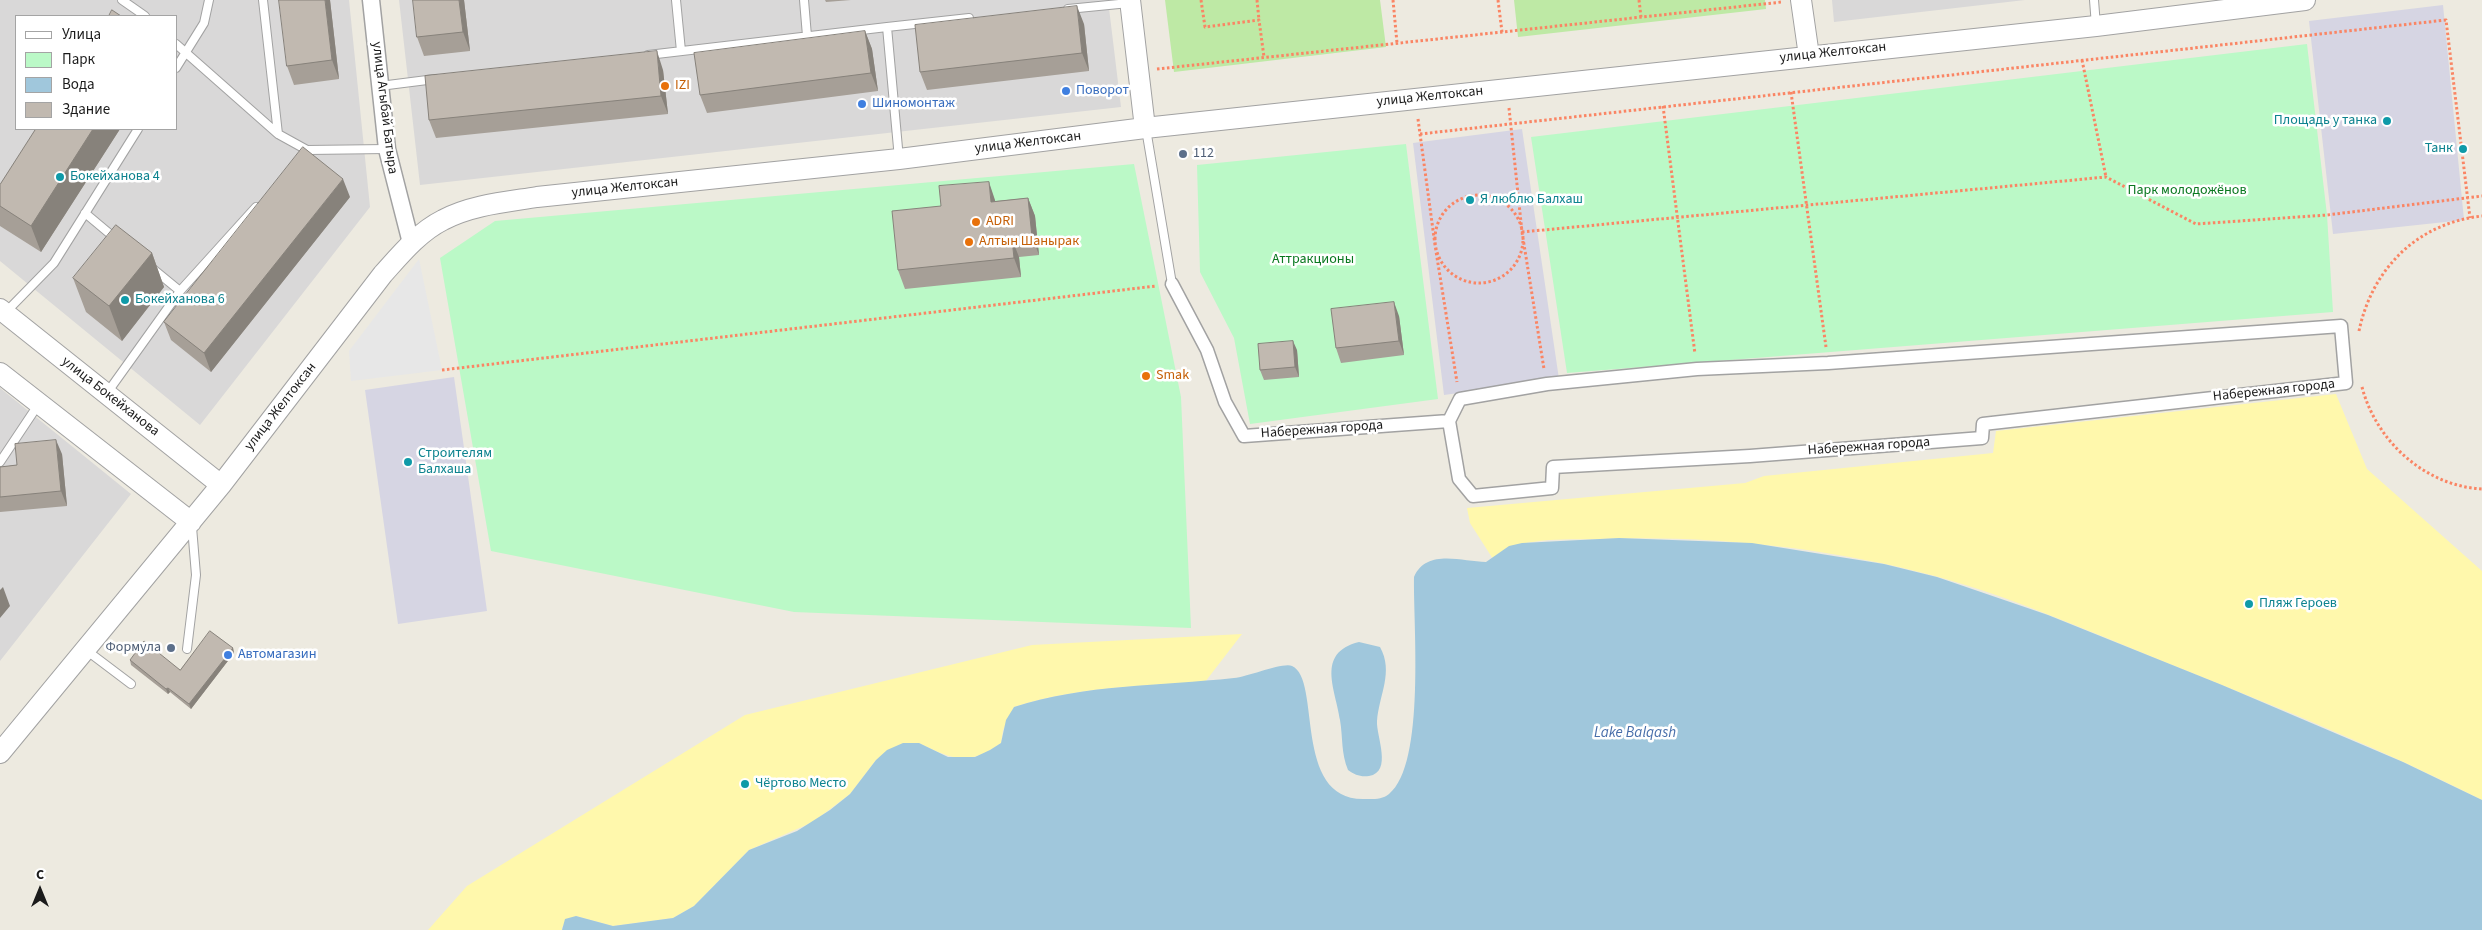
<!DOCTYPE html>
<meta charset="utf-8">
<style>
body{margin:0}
#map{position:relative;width:2482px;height:930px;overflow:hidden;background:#edeae0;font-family:"Source Sans 3",sans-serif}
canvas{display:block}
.legend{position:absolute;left:15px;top:15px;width:162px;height:115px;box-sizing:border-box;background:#fff;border:1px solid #a4a4a4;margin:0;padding:6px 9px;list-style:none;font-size:15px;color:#1b1b1b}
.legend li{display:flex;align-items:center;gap:10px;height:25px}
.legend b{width:25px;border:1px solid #a4a4a4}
.north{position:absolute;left:15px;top:865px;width:50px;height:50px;-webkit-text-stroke:4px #fff;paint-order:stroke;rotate:0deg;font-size:14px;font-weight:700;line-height:20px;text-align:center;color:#1b1b1b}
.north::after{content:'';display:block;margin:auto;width:18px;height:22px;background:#1b1b1b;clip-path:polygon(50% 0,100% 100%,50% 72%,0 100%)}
</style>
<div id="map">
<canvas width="2482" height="930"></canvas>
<ul class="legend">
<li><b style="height:6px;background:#fff"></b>Улица</li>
<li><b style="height:14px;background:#bbf9c7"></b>Парк</li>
<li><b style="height:14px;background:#a0c7dc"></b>Вода</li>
<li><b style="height:14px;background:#c1b9b0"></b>Здание</li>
</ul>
<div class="north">С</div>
</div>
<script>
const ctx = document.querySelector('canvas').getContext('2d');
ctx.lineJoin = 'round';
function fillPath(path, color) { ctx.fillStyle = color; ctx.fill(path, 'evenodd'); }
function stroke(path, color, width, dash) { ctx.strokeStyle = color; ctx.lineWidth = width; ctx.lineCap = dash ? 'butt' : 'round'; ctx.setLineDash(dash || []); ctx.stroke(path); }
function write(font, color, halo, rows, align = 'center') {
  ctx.font = font + ' "Source Sans 3",sans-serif'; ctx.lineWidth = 5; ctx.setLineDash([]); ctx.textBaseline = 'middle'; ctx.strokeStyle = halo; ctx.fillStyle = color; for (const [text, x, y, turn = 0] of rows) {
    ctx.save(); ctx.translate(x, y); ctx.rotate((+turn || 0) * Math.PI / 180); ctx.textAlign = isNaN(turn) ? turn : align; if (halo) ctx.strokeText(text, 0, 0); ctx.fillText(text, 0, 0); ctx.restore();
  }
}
const residential = new Path2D(`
 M0,0H349L370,207L200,425L0,261ZM16,16H176V129H16Z
 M399,0H1108L1121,107L420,185Z
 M1832,0H2025L1834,22Z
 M0,388L131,494L0,661Z`);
const grass = new Path2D(`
 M1165,0H1380L1386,47L1174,72Z
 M1514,0H1765L1766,9L1518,37Z`);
const sand = new Path2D(`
 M2336,394L2367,469L2482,571V800C2384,750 2282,709 2180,668C2099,636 2019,599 1935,576C1826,547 1710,535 1597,539C1567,540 1514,536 1493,559L1470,523L1467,508L1745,483L1764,476L1993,453L1996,431Z
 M1242,634L1205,682C1140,686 1076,687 1014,707L1003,730L1001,743C968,767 952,759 919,743L876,760L850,794L813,822L749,850L694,906L673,918L613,926L576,916L562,927V930H428L467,886L745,715L1032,645Z`);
const park = new Path2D(`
 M2307,44L2327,215L2333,312L1567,373L1531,137Z
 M1406,144L1438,399L1250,424L1234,338L1200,272L1197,165Z
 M1134,164L1181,397L1191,628L794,612L491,551L440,258L495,221Z`);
const parking = new Path2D(`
 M419,259L442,370L351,381L349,351Z`);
const plaza = new Path2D(`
 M2443,5L2464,220L2333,234L2309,21Z
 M1522,129L1559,379L1444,395L1413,143Z
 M454,377L487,611L398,624L365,390Z`);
const water = new Path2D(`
 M1619,538L1752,543L1884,564L1937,577L2048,615L2222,685L2403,762L2482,800V930H562L565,919L576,916L613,926L673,918L694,906L749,850L797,831L830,810L850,794L876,760L887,750L903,743H919L948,757H975L990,750L1001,743L1006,720L1014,707C1085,684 1160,686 1234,678C1248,677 1283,662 1292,666C1322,679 1292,799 1363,799C1372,799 1382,800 1389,794C1426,764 1413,624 1414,577C1427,548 1462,562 1486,562L1509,546L1522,543Z
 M1359,642L1380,647C1394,672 1379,695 1377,721C1376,736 1393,772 1369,776C1360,777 1355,775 1348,770C1341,753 1343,738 1340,720C1336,690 1315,653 1359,642Z`);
const path = new Path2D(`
 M1201,0L1205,27L1259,20L1264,57
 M1257,0L1259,20
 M1393,0L1397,43
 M1498,0L1502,32
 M1639,0L1641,17
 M2082,60L2106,177
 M1157,69L1782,2
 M1791,92L1826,347
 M1663,106L1695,354
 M1509,108L1522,232L1544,369
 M1418,119L1435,245L1457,382
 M1420,134L2446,20L2470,218
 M1435 239a44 44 0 1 1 88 0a44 44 0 1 1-88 0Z
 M1522,232L2106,177L2196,224L2327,215L2482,196
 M2359,331C2372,269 2417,223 2482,216
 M442,370L1156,286
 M2362,387C2376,441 2425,486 2482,489`);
const service = new Path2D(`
 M122,0L145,16
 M263,0L278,134L307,150L387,149
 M676,0L681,51
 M804,0L807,36
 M2094,0L2096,26
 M1068,9L1129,3
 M887,27L969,18
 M176,44L278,134
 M648,55L887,27L899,159
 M176,68L204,23L209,0
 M380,86L435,79
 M1146,129L1172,284
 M85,213L116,239
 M152,268L180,291
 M6,312L54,263L138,129
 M107,393L180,291L256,207
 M0,462L38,405
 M187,649L196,575L192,527
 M86,650L131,684`);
const pedestrian = new Path2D(`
 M1172,284L1207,350L1225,402L1244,436L1449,421L1459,479L1473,496L1552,488L1553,467L1750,456L1982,438L1983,424L2346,383L2341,326L1828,363L1697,369L1547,384L1460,399L1449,421`);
const minor = new Path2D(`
 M371,0L387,149L411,243`);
const tertiary = new Path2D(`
 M1130,0L1145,128
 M1801,0L1809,56
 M0,309L221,485
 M0,373L191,522
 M0,753L221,485L383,274C401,254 419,232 443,220C471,205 506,202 537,197L899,159L1145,128L2096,26L2305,0`);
const wall = new Path2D(`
 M330,0L339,79L294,85L287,66Z
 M464,0L470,51L424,56L417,37Z
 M825,0H851L826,2Z
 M1084,24L1089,71L927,90L920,72Z
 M865,31L872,49L878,91L707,113L700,95Z
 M663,70L668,114L436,138L429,120Z
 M36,129H120L41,252L0,226V185Z
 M350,197L211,372L171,340L164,322Z
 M1028,198L1035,216L1039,255L1019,257L1021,277L905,289L898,270L996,201Z
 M152,253L164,287L122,341L86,312L73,278Z
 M1399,316L1404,355L1341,363L1336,348Z
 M1297,350L1299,377L1264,380L1260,370Z
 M62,454L67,506L0,512V467L17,465Z
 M233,648L234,653L191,709L170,692L168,694L131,665L130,660L180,670Z`);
const shadedWall = new Path2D(`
 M325,0H330L339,79L332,60Z
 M459,0H464L470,51L463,32Z
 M1077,6L1084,24L1089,71L1082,53Z
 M865,31L872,49L878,91L871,73Z
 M657,51L663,70L668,114L661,96Z
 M93,129H120L41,252L31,226Z
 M343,179L350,197L211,372L204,353Z
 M989,182L995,200L998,220L991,202Z
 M1028,198L1035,216L1039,255L1032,237Z
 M1012,239L1019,257L1021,277L1014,258Z
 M152,253L164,287L122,341L109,306Z
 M1394,302L1399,316L1404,355L1399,341Z
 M1293,341L1297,350L1299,377L1295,367Z
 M56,440L62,454L67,506L61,491Z
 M3,587L10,606L0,618V590Z
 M233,648L234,653L191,709L189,704Z
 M168,688L170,692L168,694L166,689Z`);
const building = new Path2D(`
 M279,0H325L332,60L287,66Z
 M413,0H459L463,32L417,37Z
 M1077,6L1082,53L920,72L915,25Z
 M112,10L121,16H109Z
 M865,31L871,73L700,95L694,53Z
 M657,51L661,96L429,120L425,76Z
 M36,129H93L31,226L0,206V185Z
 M303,147L343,179L204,353L164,322Z
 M989,182L991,202L1028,198L1032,237L1012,239L1014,258L898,270L892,211L941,206L939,186Z
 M116,225L152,253L109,306L73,278Z
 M1394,302L1399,341L1336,348L1331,309Z
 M1293,341L1295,367L1260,370L1258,344Z
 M56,440L61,491L0,497V467L17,465L15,444Z
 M210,631L233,648L189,704L168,688L166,689L130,660L144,641L180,670Z`);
const markers = [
 [665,86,5,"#e8710a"],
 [1066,91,5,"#3f7fe0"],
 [862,104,5,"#3f7fe0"],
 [2387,121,5,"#0f9aa8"],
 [2463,149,5,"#0f9aa8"],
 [1183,154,5,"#5c6f8a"],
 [60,177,5,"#0f9aa8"],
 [1470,200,5,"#0f9aa8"],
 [976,222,5,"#e8710a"],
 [969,242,5,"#e8710a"],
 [125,300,5,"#0f9aa8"],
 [1146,376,5,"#e8710a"],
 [408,462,5,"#0f9aa8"],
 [2249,604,5,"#0f9aa8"],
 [171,648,5,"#5c6f8a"],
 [228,655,5,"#3f7fe0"],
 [745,784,5,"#0f9aa8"]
];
const streetNames = [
 ["улица Желтоксан",1833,53,-6],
 ["улица Желтоксан",1430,97,-6],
 ["улица Агыбай Батыра",384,108,83],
 ["улица Желтоксан",1028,143,-7],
 ["улица Желтоксан",625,188,-6],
 ["Набережная города",2274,391,-6],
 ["улица Бокейханова",110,397,38],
 ["улица Желтоксан",281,407,-52],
 ["Набережная города",1322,430,-4],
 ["Набережная города",1869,447,-4]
];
const foodNames = [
 ["IZI",675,86],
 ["ADRI",986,222],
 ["Алтын Шанырак",979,242],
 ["Smak",1156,376]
];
const shopNames = [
 ["Поворот",1076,91],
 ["Шиномонтаж",872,104],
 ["Автомагазин",238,655]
];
const cultureNames = [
 ["Площадь у танка",2377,121,"right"],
 ["Танк",2453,149,"right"],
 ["Бокейханова 4",70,177],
 ["Я люблю Балхаш",1480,200],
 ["Бокейханова 6",135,300],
 ["Строителям",418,454],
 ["Балхаша",418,470],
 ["Пляж Героев",2259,604],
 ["Чёртово Место",755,784]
];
const serviceNames = [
 ["112",1193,154],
 ["Формула",161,648,"right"]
];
const parkNames = [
 ["Парк молодожёнов",2187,191],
 ["Аттракционы",1313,260]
];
const waterNames = [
 ["Lake Balqash",1635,734]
];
fillPath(residential, '#d9d8d8');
fillPath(grass, '#bee9a5');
fillPath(sand, '#fff8ac');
fillPath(park, '#bbf9c7');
fillPath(parking, '#e7e7e7');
fillPath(plaza, '#d6d5e3');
fillPath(water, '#a0c7dc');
stroke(service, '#a2a2a2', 10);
stroke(pedestrian, '#a2a2a2', 15);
stroke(minor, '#a2a2a2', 19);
stroke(tertiary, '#a2a2a2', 22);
stroke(path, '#fa8564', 3, [2.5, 2.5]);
stroke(service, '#fff', 8);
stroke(pedestrian, '#fff', 12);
stroke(minor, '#fff', 16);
stroke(tertiary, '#fff', 20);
fillPath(wall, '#a69f97');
fillPath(shadedWall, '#87827b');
fillPath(building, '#c1b9b0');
stroke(building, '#87827b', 1);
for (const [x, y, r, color] of markers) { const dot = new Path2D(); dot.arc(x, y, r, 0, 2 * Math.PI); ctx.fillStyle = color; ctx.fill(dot); stroke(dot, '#fff', 2); }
write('14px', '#1b1b1b', '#fff', streetNames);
write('14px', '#c56008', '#fff', foodNames, 'left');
write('14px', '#366cbe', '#fff', shopNames, 'left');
write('14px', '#0d838f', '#fff', cultureNames, 'left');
write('14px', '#4e5e75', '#fff', serviceNames, 'left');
write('14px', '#0a7820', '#fff', parkNames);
write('italic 15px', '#486eaa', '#fff', waterNames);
</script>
